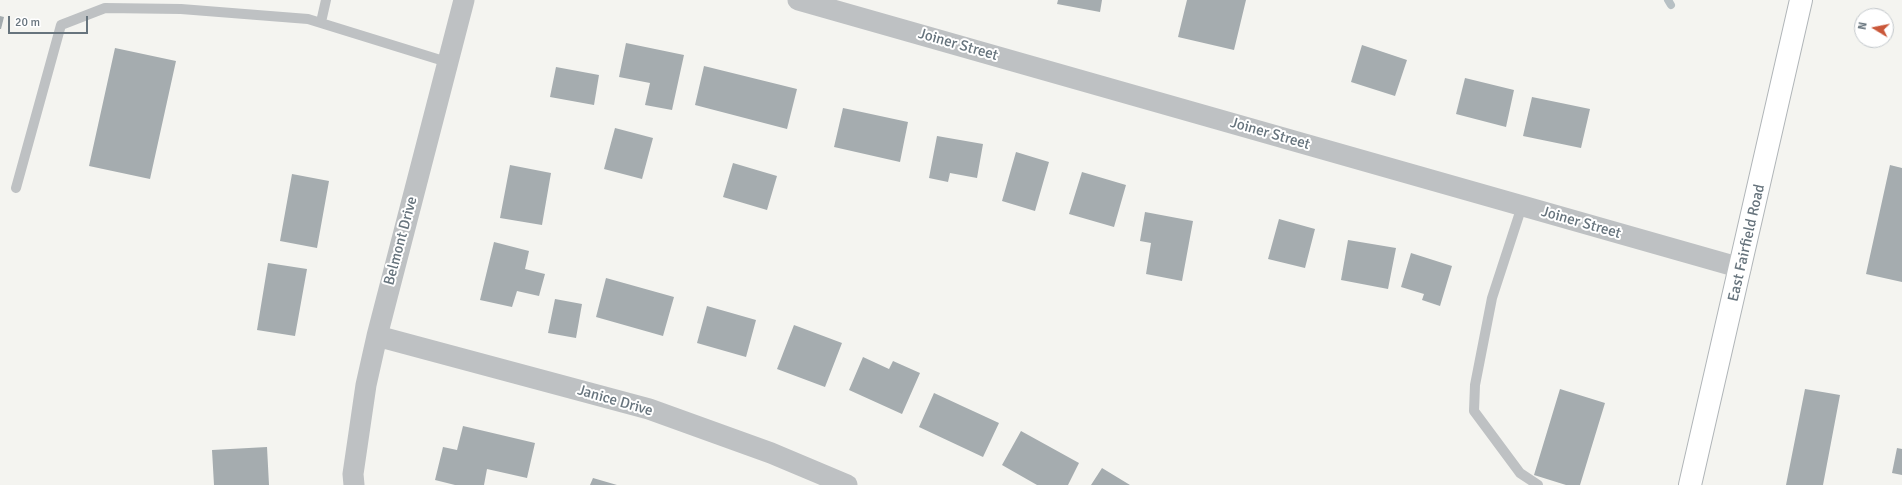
<!DOCTYPE html>
<style>
body{margin:0}
#map{position:relative;width:1902px;height:485px;overflow:hidden;background:#f4f4f0;font-family:Signika,sans-serif}
canvas{display:block}
.north{position:absolute;left:1854px;top:8px;width:40px;height:40px;box-sizing:border-box;background:#fff;border:1px solid #c2c7cb;border-radius:50%;rotate:280deg;font-size:11px;font-weight:700;line-height:16px;text-align:center;color:#67747d}
.north::after{content:'';display:block;margin:auto;width:14px;height:18px;background:#ca583a;clip-path:polygon(50% 0,100% 100%,50% 72%,0 100%)}
.scale{position:absolute;left:8px;top:16px;width:80px;height:18px;box-sizing:border-box;border:2px solid #67747d;border-top:0;padding-left:5px;font-size:12px;line-height:14px;white-space:nowrap;color:#67747d;-webkit-text-stroke:3px #fff;paint-order:stroke}
</style>
<div id="map">
<canvas width="1902" height="485"></canvas>
<div class="north">N</div>
<div class="scale">20 m</div>
</div>
<script>
const ctx = document.querySelector('canvas').getContext('2d');
ctx.lineJoin = 'round';
function stroke(path, color, width, dash) { ctx.strokeStyle = color; ctx.lineWidth = width; ctx.lineCap = dash ? 'butt' : 'round'; ctx.setLineDash(dash || []); ctx.stroke(path); }
function fillPath(path, color) { ctx.fillStyle = color; ctx.fill(path, 'evenodd'); }
function write(font, color, halo, rows, align = 'center') {
  ctx.font = font + ' Signika,sans-serif'; ctx.lineWidth = 4; ctx.setLineDash([]); ctx.textBaseline = 'middle'; ctx.strokeStyle = halo; ctx.fillStyle = color; for (const [text, x, y, turn = 0] of rows) {
    ctx.save(); ctx.translate(x, y); ctx.rotate((+turn || 0) * Math.PI / 180); ctx.textAlign = isNaN(turn) ? turn : align; if (halo) ctx.strokeText(text, 0, 0); ctx.fillText(text, 0, 0); ctx.restore();
  }
}
const stream = new Path2D(`
 M1668,0L1671,5`);
const building = new Path2D(`
 M1058,0H1102L1100,12L1057,4Z
 M1187,0H1246L1234,50L1178,37Z
 M0,16L4,17L1,29H0Z
 M626,43L684,55L672,110L645,105L650,83L619,77Z
 M1362,45L1407,60L1395,96L1351,82Z
 M115,48L176,61L150,179L89,166Z
 M704,66L797,89L787,129L695,105Z
 M556,67L599,75L594,105L550,97Z
 M1465,78L1514,90L1506,127L1456,114Z
 M1532,97L1590,109L1581,148L1523,136Z
 M843,108L908,122L900,162L834,147Z
 M615,128L653,138L642,179L604,169Z
 M937,136L983,144L977,178L950,173L948,182L929,178Z
 M1016,152L1049,162L1035,211L1002,201Z
 M733,163L777,176L767,210L723,197Z
 M510,165L551,173L542,225L500,218Z
 M1890,165L1902,168V282L1866,274Z
 M1082,172L1126,185L1114,227L1069,214Z
 M292,174L329,181L317,248L280,241Z
 M1145,212L1193,221L1182,281L1146,274L1151,243L1140,241Z
 M1279,219L1315,229L1305,268L1268,259Z
 M1348,240L1396,248L1388,289L1341,280Z
 M494,242L529,251L525,269L545,274L539,296L517,291L512,307L480,300Z
 M1411,253L1452,266L1440,306L1422,300L1424,294L1401,287Z
 M268,263L307,269L295,336L257,330Z
 M606,278L674,297L663,336L596,317Z
 M555,299L582,304L576,338L548,333Z
 M707,306L756,320L746,357L697,343Z
 M794,325L842,343L825,387L777,369Z
 M863,357L889,369L893,361L920,373L902,414L849,390Z
 M1560,389L1605,403L1580,485H1566L1534,475Z
 M1805,389L1840,395L1823,485H1786Z
 M934,393L999,423L983,457L919,427Z
 M463,426L535,443L527,478L487,469L484,485H455L435,480L443,447L457,450Z
 M1021,431L1079,463L1068,485H1037L1002,465Z
 M267,447L269,485H214L212,450Z
 M1897,448L1902,449V475L1892,473Z
 M1102,468L1130,485H1091Z
 M593,478L617,485H590Z`);
const lane = new Path2D(`
 M321,22L326,0
 M16,188L61,25L105,8L181,9L308,19L447,62
 M1522,206L1492,298L1475,385L1474,411L1520,473L1538,485`);
const street = new Path2D(`
 M798,0L1741,268
 M377,336L649,409L771,453L847,485
 M354,485L353,474L366,385L377,336L464,0`);
const secondary = new Path2D(`
 M1690,485L1801,0`);
const streetNames = [
 ["Joiner Street",958,45,16],
 ["Joiner Street",1270,134,16],
 ["Joiner Street",1581,223,16],
 ["Belmont Drive",401,241,-75],
 ["East Fairfield Road",1747,243,-77],
 ["Janice Drive",615,401,16]
];
stroke(stream, '#b7c0c4', 8);
fillPath(building, '#a5acaf');
stroke(secondary, '#b0b5b8', 24);
stroke(lane, '#bec1c3', 10);
stroke(street, '#bec1c3', 21);
stroke(secondary, '#fff', 22);
write('15px', '#67747d', '#fff', streetNames);
</script>
